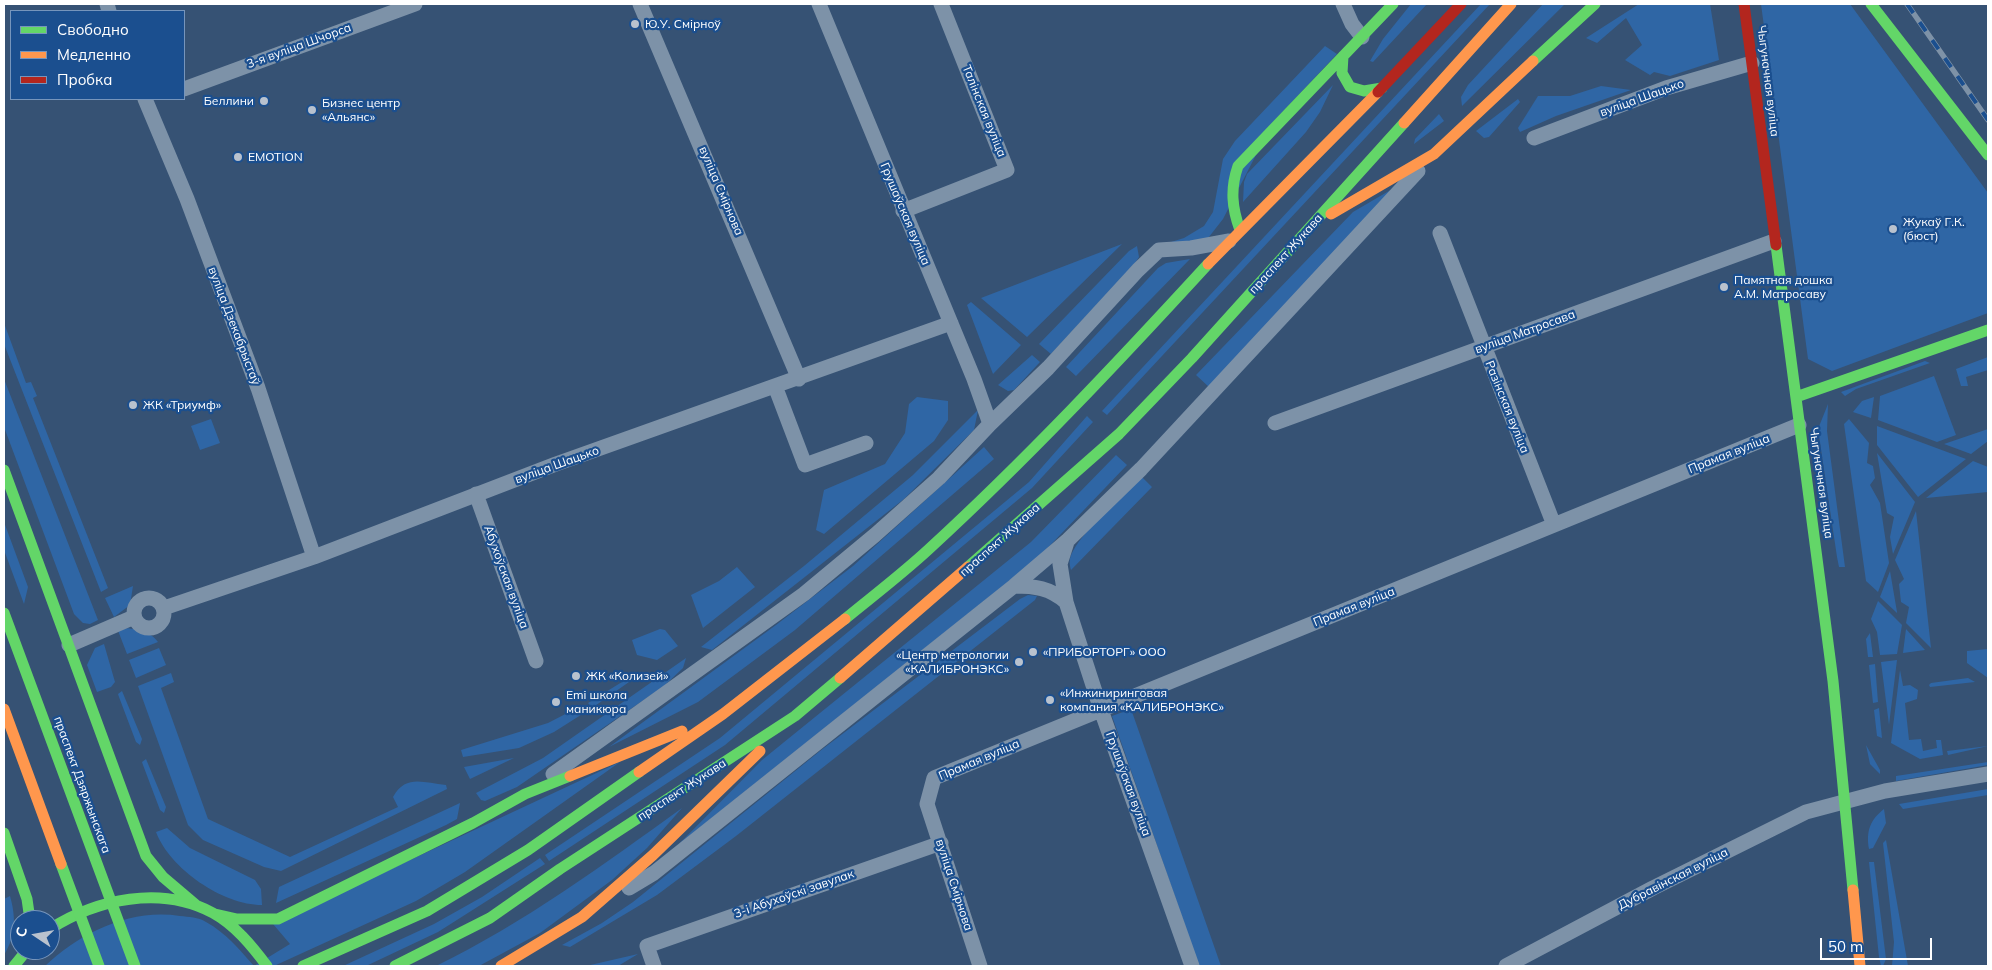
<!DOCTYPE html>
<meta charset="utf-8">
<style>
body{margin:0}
#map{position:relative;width:1992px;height:970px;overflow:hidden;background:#365274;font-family:Mulish,sans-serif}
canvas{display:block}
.frame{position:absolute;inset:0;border:5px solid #fff;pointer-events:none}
.legend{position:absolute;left:10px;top:10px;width:175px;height:90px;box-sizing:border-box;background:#1b4f8f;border:1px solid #7695bc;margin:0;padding:6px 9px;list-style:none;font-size:15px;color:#fff}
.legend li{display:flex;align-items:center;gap:10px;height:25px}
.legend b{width:25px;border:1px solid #7695bc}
.north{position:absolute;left:10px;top:910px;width:50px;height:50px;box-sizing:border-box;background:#1b4f8f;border:1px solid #7695bc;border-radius:50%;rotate:282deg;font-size:14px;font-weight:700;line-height:20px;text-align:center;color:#fff}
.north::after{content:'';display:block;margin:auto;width:18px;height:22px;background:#b9c2ce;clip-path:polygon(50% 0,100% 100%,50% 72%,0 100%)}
.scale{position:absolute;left:1820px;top:938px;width:112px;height:22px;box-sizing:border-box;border:2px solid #fff;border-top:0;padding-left:6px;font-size:15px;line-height:18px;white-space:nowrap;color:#fff;-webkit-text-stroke:4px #1b4f8f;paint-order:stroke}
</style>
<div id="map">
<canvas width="1992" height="970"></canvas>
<div class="frame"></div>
<ul class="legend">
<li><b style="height:6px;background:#63d668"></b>Свободно</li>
<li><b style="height:6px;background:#ff974d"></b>Медленно</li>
<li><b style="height:6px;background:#b3261e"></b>Пробка</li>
</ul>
<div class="north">С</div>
<div class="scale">50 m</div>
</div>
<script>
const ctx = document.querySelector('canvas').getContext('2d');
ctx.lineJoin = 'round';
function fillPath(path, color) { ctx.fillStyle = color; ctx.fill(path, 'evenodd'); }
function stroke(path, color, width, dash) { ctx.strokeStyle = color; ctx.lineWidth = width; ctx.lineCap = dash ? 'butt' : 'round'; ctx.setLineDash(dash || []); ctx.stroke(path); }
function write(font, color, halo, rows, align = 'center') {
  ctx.font = font + ' Mulish,sans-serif'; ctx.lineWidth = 4.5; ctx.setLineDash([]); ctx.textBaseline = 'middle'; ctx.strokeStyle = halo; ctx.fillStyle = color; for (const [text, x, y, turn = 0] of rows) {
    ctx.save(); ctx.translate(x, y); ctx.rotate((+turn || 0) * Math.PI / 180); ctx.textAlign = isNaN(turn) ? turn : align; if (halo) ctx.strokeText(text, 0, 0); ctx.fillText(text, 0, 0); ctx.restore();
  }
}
const green = new Path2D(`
 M1411,4H1427L1373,62L1370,61L1383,39Z
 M1481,4H1490L1107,415L1102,411Z
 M1543,4H1565L1462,106L1461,97L1468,85Z
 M1639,4H1710L1719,60L1670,76L1654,72L1650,75L1625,60L1642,45L1626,18L1597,43L1586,38Z
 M1761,4H1850L1988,193V313L1832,371L1808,359Z
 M1325,46L1337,54L1273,122L1223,219L1205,242L1158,246L1184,238L1204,226L1213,212L1223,159L1235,141Z
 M1333,85L1320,112L1306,132L1243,202L1244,182L1247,174Z
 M1601,86L1631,90L1556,116L1520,132L1518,128L1538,96H1570Z
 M1518,99L1520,102L1489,137L1484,138L1476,131Z
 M1439,114L1444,121L1414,144L1415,139Z
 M1394,188L1210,388L1196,375L1353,212Z
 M1122,244L1027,337L981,298Z
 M1137,246L1139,257L1135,263L1051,354L1039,344L1129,251Z
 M1190,259L1076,376L1066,367L1158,268L1166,263Z
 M971,302L1021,345L993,374L967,305Z
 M4,323L26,383L31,382L37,396L33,398L108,588L101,592L4,344Z
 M1032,355L1040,362L1014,390L1008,391L998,385Z
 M1988,357V370L1966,377L1968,386H1961L1956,369Z
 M1925,361L1930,363L1856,389L1845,396L1841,392Z
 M1934,376L1956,435L1937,442L1878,420L1880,396Z
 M4,379L98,620L90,624L83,623L74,614L4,427Z
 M917,397L948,401V420L934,441L824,534L816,530L824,490L885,464L905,433L909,404Z
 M1874,397L1871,418L1853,412L1862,401Z
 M1828,404L1827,431L1845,567H1839L1837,557L1818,429Z
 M978,410L974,430L904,499L712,650L701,647L804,566L913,475Z
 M1087,416L1093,422L1032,488L725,745L549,861L545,855L720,738L1029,482Z
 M211,419L220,443L200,450L191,426Z
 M1849,419L1869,443L1867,463L1873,466L1875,478L1870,485L1880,503L1889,563L1878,592L1866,581L1844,424Z
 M1877,426L1966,459L1918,497L1877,445Z
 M1988,429V441L1971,454L1944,444Z
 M984,447L994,459L795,630L698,702L609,747L776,625L853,566Z
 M1877,453L1915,502L1893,554L1890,537L1894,517L1887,513Z
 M1116,455L1127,465L1038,558L678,845L762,760L1031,542Z
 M1973,461L1988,467V492L1926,498Z
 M1142,477L1152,487L1071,570C1069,563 1069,558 1073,551C1087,526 1121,498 1142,477Z
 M1916,511L1931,648L1906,623L1909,607L1901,602L1899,584L1904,579L1895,560Z
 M4,522L28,587L24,604L4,550Z
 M737,567L755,587L703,628L691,595L719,581Z
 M1890,571L1897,612V613L1880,597Z
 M133,586L130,605L114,617L105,598Z
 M1028,595L1037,596L1035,600L736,836L657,895L570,947L562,945L602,923L633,902L820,751L1020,599Z
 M1878,601L1902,625L1897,654L1880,655L1877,632L1871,619Z
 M117,628C132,628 149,629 158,642L127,654Z
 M660,629L665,630L678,646L657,660L637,655L632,640Z
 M1906,629L1925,650L1903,653Z
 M1870,633L1873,657H1868L1866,639Z
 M104,644L115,682L111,687L97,692L87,665L95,648Z
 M159,648L166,665L136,678L129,660Z
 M1988,649V678L1967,663V651Z
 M686,658L683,668L664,686L517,787L485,801L481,800L476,793L543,758Z
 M1897,660L1889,725L1881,662Z
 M1875,664L1878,702L1873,703L1869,665Z
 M1900,670L1903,686L1910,685L1918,690L1917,699L1905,703L1909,740L1921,739L1923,751L1937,748L1936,740H1941L1943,755L1920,759L1891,743Z
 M171,673L174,682L161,688L208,819L290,857L398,807L393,797C406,774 423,783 446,785L447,789L281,871L264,867L203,840L188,825L138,686Z
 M630,677L629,682L592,708L588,703Z
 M1968,678L1975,682L1930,687L1929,685L1931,683Z
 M122,691L142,739L140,745L136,742L119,697L118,694Z
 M581,706L584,713L554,732L519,748L463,757L461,750L548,723Z
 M1879,708L1882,738L1877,736L1874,710Z
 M1131,709L1221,966H1199L1112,716Z
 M1866,745L1880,770V774L1870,764Z
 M1988,746L1948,755L1947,751Z
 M514,758L470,779L464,767Z
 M146,759L166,807L164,813L160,810L143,765L142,762Z
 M620,762L465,872L416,901L274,966H45C80,933 130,908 180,916C189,917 198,917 206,922C226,933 239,949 254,966L290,944L273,924Z
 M1988,762V765L1896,781V776Z
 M1988,789V795L1903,809L1899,804Z
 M460,803L457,819L446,825L276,903L279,887Z
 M682,808L647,848L612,880L540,933L479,966H436C524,923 603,865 682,808Z
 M1884,809L1886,823L1873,848L1869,849C1866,831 1870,820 1884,809Z
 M167,828L190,848L255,880L261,889L262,905C223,905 170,869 156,832Z
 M1886,840L1908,966H1892L1894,942L1883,843Z
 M540,858L545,864L438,932L366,966H343L434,924L482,897Z
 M1869,862H1874L1886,959L1883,966H1881L1879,957Z
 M10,896C16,917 16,936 4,955V899Z
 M638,954L618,966H586Z`);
const street = new Path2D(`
 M107,4L109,11
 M640,4L799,379
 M819,4L974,379L990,424
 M1343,4L1352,24L1362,37
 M184,89L415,4
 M145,99L187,199L258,388L314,557
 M1534,138L1666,88L1752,63
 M903,211L1007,170L941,4
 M1440,233L1554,525
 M775,386L805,465L866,443
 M1275,423L1774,241
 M476,494L536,661
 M1067,542L1060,564L1066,602L1101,710L1192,966
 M1014,586C1035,586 1050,588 1066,602
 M134 613a15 15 0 1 1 30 0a15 15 0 1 1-30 0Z
 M164,608L314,557L556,464L951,323
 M69,645L134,617
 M553,774L804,594L875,535L939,478L990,424L1048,368L1138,270L1159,250L1191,248L1229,241
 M629,888L654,873L1014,586L1068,540L1141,469L1418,171
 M654,966L647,946L941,843
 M980,966L927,804L934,778L1799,425
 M1506,966L1653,888L1806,812L1885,791L1988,774`);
const fast = new Path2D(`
 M1871,4L1988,155
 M1343,56L1342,73L1350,87L1364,91L1382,88
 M1533,61L1595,4
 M1240,230C1232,208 1230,189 1238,166L1393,4
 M1776,245L1833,681L1853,890
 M1796,397L1988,330
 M4,470L146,856L163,877L196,905
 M968,567L1119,434L1192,358L1404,123
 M845,619C873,596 902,574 929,549C1027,459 1118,362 1208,264
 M4,833L27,899L30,920
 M215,914L237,919H278L473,823L525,794L570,776
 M50,929C97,899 161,885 213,913C235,925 252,946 267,966
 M14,966L27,950
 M303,966L427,911L528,850L639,772
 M395,966L490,918L560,869L795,716L840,678`);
const slow = new Path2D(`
 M1404,123L1511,4
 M1331,214L1434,154L1533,61
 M1208,264L1378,92
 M840,678L968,567
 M639,772L723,714L845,619
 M570,776L682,731
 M1853,890L1860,966
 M501,966L582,917L653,855L760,751`);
const jam = new Path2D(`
 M1744,4L1776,245
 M1378,92L1461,4`);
const rail = new Path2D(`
 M1907,4L1988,120`);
const fastBridge = new Path2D(`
 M4,613L135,966
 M61,864L99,966`);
const slowBridge = new Path2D(`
 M4,709L61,864`);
const markers = [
 [635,24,5,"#b9c2ce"],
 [264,101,5,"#b9c2ce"],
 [312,110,5,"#b9c2ce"],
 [238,157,5,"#b9c2ce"],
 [1893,229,5,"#b9c2ce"],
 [1724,287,5,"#b9c2ce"],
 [133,405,5,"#b9c2ce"],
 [1033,652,5,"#b9c2ce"],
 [1019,662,5,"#b9c2ce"],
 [576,676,5,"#b9c2ce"],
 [1050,700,5,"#b9c2ce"],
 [556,702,5,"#b9c2ce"]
];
const poiNames = [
 ["Ю.У. Смірноў",645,24],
 ["Беллини",254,101,"right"],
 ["Бизнес центр",322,103],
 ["«Альянс»",322,117],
 ["EMOTION",248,157],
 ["Жукаў Г.К.",1903,222],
 ["(бюст)",1903,236],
 ["Памятная дошка",1734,280],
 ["А.М. Матросаву",1734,294],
 ["ЖК «Триумф»",143,405],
 ["«ПРИБОРТОРГ» ООО",1043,652],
 ["«Центр метрологии",1009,655,"right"],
 ["«КАЛИБРОНЭКС»",1009,669,"right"],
 ["ЖК «Колизей»",586,676],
 ["«Инжиниринговая",1060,693],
 ["компания «КАЛИБРОНЭКС»",1060,707],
 ["Emi школа",566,695],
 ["маникюра",566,709]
];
const streetNames = [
 ["3-я вуліца Шчорса",299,46,-20],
 ["Чыгуначная вуліца",1768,81,83],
 ["вуліца Шацько",1642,98,-20],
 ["Талінская вуліца",984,111,68],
 ["вуліца Смірнова",721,191,67],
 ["Грушаўская вуліца",905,214,67],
 ["праспект Жукава",1286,254,-48],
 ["вуліца Дзекабрыстаў",234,326,69],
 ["вуліца Матросава",1525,332,-20],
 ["Разінская вуліца",1507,407,68],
 ["Прамая вуліца",1729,454,-22],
 ["вуліца Шацько",557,465,-20],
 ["Чыгуначная вуліца",1821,483,82],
 ["праспект Жукава",1000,540,-42],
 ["Абухоўская вуліца",506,577,70],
 ["Прамая вуліца",1354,607,-22],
 ["Прамая вуліца",979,760,-23],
 ["Грушаўская вуліца",1128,784,70],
 ["праспект Дзяржынскага",82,785,70],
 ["праспект Жукава",682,790,-33],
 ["Дубравінская вуліца",1673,879,-27],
 ["вуліца Смірнова",954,885,72],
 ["3-і Абухоўскі завулак",794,894,-19]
];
fillPath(green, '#2f66a5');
stroke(street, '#7d92a8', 15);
stroke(fast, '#63d668', 11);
stroke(slow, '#ff974d', 11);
stroke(jam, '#b3261e', 11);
stroke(rail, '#7e92a7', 5.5);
stroke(rail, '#1b4f8f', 4, [11]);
stroke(fastBridge, '#63d668', 11);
stroke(slowBridge, '#ff974d', 11);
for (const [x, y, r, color] of markers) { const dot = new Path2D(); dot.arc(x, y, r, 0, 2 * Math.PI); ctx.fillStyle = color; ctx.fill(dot); stroke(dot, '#1b4f8f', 2); }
write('12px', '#fff', '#1b4f8f', poiNames, 'left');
write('12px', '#fff', '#1b4f8f', streetNames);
</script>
